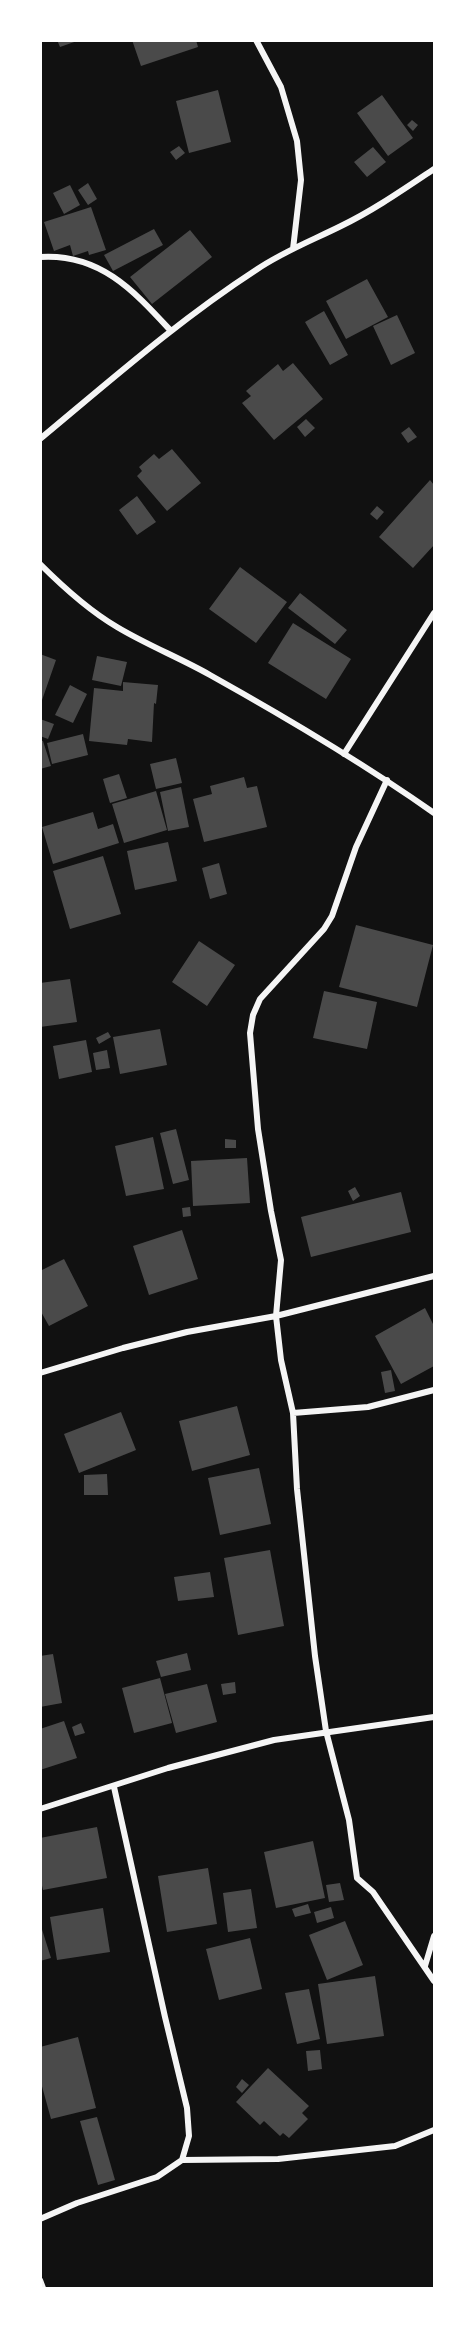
<!DOCTYPE html>
<style>
body{margin:0}
#map{position:relative;width:475px;height:2329px;overflow:hidden;background:#111;font-family:"Space Grotesk",sans-serif}
canvas{display:block}
.frame{position:absolute;inset:0;border:42px solid #fff;pointer-events:none}
</style>
<div id="map">
<canvas width="475" height="2329"></canvas>
<div class="frame"></div>
</div>
<script>
const ctx = document.querySelector('canvas').getContext('2d');
ctx.lineJoin = 'round';
function fillPath(path, color) { ctx.fillStyle = color; ctx.fill(path, 'evenodd'); }
function stroke(path, color, width, dash) { ctx.strokeStyle = color; ctx.lineWidth = width; ctx.lineCap = dash ? 'butt' : 'round'; ctx.setLineDash(dash || []); ctx.stroke(path); }
const building = new Path2D(`
 M57,40H77V41L60,47Z
 M132,40H196L198,47L141,66Z
 M218,90L231,142L189,153L176,101Z
 M382,95L413,138L388,156L357,113Z
 M412,120L418,125L413,131L407,125Z
 M179,146L185,153L176,160L170,152Z
 M373,147L386,162L367,177L354,162Z
 M88,183L97,199L88,205L78,190Z
 M70,185L80,205L64,214L53,193Z
 M91,207L106,250L89,255L88,251L73,256L70,245L54,251L44,222Z
 M154,229L163,245L113,271L104,255Z
 M190,230L212,257L152,304L130,277Z
 M367,279L388,317L346,339L326,301Z
 M324,311L348,355L330,365L305,322Z
 M397,315L415,353L391,365L373,326Z
 M293,363L323,399L274,440L242,403L251,396L246,391L278,364L283,371Z
 M306,419L315,428L305,437L297,427Z
 M409,427L417,437L408,443L401,433Z
 M172,449L201,483L167,511L137,476L142,471L139,467L154,454L159,459Z
 M430,480L434,485V545L413,568L379,537Z
 M137,496L156,522L137,535L119,510Z
 M377,506L384,512L377,520L370,514Z
 M240,567L287,602L256,643L209,609Z
 M300,593L347,630L335,644L288,608Z
 M293,623L351,659L326,699L268,663Z
 M40,654L56,660L41,703L40,702Z
 M97,656L127,662L121,686L92,680Z
 M123,682L158,685L156,704L154,703L152,742L128,739L127,745L89,741L94,688L123,691Z
 M70,685L87,694L73,723L55,715Z
 M40,719L54,724L48,739L40,736Z
 M83,734L88,755L52,764L47,743Z
 M40,740L43,741L51,766L40,769Z
 M176,758L182,783L156,789L150,764Z
 M119,774L127,798L110,803L103,779Z
 M244,777L247,788L257,786L267,827L204,842L193,799L212,794L210,786Z
 M181,787L189,827L168,831L160,792Z
 M156,791L167,830L124,843L112,804Z
 M93,812L98,829L113,824L119,843L53,864L42,827Z
 M168,842L177,881L135,890L127,851Z
 M103,856L121,914L70,929L53,871Z
 M219,863L227,894L210,899L202,868Z
 M356,925L433,945L417,1007L339,987Z
 M199,941L235,965L207,1006L172,982Z
 M70,979L77,1022L40,1027V983Z
 M324,991L377,1002L367,1049L313,1038Z
 M160,1029L167,1065L120,1074L113,1037Z
 M108,1032L111,1037L99,1044L96,1038Z
 M86,1040L92,1072L59,1079L53,1046Z
 M107,1050L110,1068L96,1070L93,1053Z
 M176,1129L189,1180L173,1184L160,1133Z
 M153,1137L164,1189L126,1196L115,1146Z
 M225,1139L236,1140V1148H225Z
 M247,1158L250,1203L193,1206L191,1161Z
 M355,1187L360,1196L353,1201L348,1191Z
 M401,1192L411,1232L311,1257L301,1217Z
 M190,1207L191,1216L183,1217L182,1208Z
 M182,1230L198,1279L149,1295L133,1246Z
 M64,1259L88,1306L49,1326L40,1310V1271Z
 M425,1308L434,1326V1366L401,1384L375,1336Z
 M391,1370L395,1391L385,1393L381,1372Z
 M237,1406L250,1455L192,1471L179,1421Z
 M121,1412L136,1450L79,1473L64,1434Z
 M259,1468L271,1524L220,1535L208,1478Z
 M107,1474L108,1495H84V1475Z
 M270,1550L284,1626L238,1635L224,1558Z
 M210,1572L214,1597L178,1601L174,1577Z
 M187,1653L191,1670L161,1677L156,1661Z
 M53,1654L62,1703L40,1707V1656Z
 M160,1678L172,1723L134,1733L122,1688Z
 M235,1682L236,1693L223,1695L221,1684Z
 M207,1684L217,1722L176,1733L165,1694Z
 M64,1721L77,1758L40,1770V1729Z
 M81,1723L85,1733L75,1736L72,1727Z
 M97,1827L107,1878L43,1890L40,1877V1838Z
 M313,1841L325,1898L276,1908L264,1852Z
 M208,1868L217,1924L167,1932L158,1876Z
 M340,1883L344,1900L329,1902L326,1885Z
 M251,1889L257,1928L228,1932L223,1893Z
 M308,1904L311,1913L295,1917L292,1909Z
 M331,1907L334,1918L317,1923L314,1912Z
 M103,1908L110,1952L57,1960L50,1917Z
 M345,1921L363,1965L327,1980L309,1935Z
 M40,1923L51,1958L40,1961Z
 M250,1938L262,1989L219,2000L206,1949Z
 M375,1976L384,2036L327,2044L318,1984Z
 M309,1989L320,2039L297,2044L285,1993Z
 M78,2037L96,2108L51,2119L40,2079V2047Z
 M320,2050L322,2069L308,2071L306,2051Z
 M268,2068L309,2106L302,2113L308,2119L289,2138L283,2133L280,2136L264,2121L260,2125L236,2102Z
 M242,2079L249,2085L242,2093L236,2087Z
 M97,2117L115,2180L98,2185L80,2121Z`);
const minor = new Path2D(`
 M256,40L281,87L297,141L301,180L293,249
 M40,257C100,253 134,291 171,331
 M40,439C111,380 179,320 256,270C282,252 313,240 341,226C374,210 404,189 434,169
 M40,564C64,588 88,610 117,627C147,645 180,658 210,675C287,718 363,763 434,813
 M344,754L434,613
 M387,780L356,847L332,916L324,929L260,999L253,1015L250,1033L258,1129L271,1211L281,1260L276,1316L281,1360L293,1413L297,1489L315,1656L326,1731L349,1820L357,1878L373,1892L434,1981
 M40,1373L123,1348L187,1332L276,1316L434,1276
 M293,1413L368,1407L434,1390
 M40,1809L168,1768L274,1740L434,1717
 M425,1966L434,1936
 M182,2160L278,2159L395,2146L434,2130
 M40,2219L77,2203L157,2177L182,2160L189,2136L187,2108L165,2017L114,1787
 M40,2280L43,2288`);
fillPath(building, '#4a4a4a');
stroke(minor, '#f5f5f5', 6);
</script>
